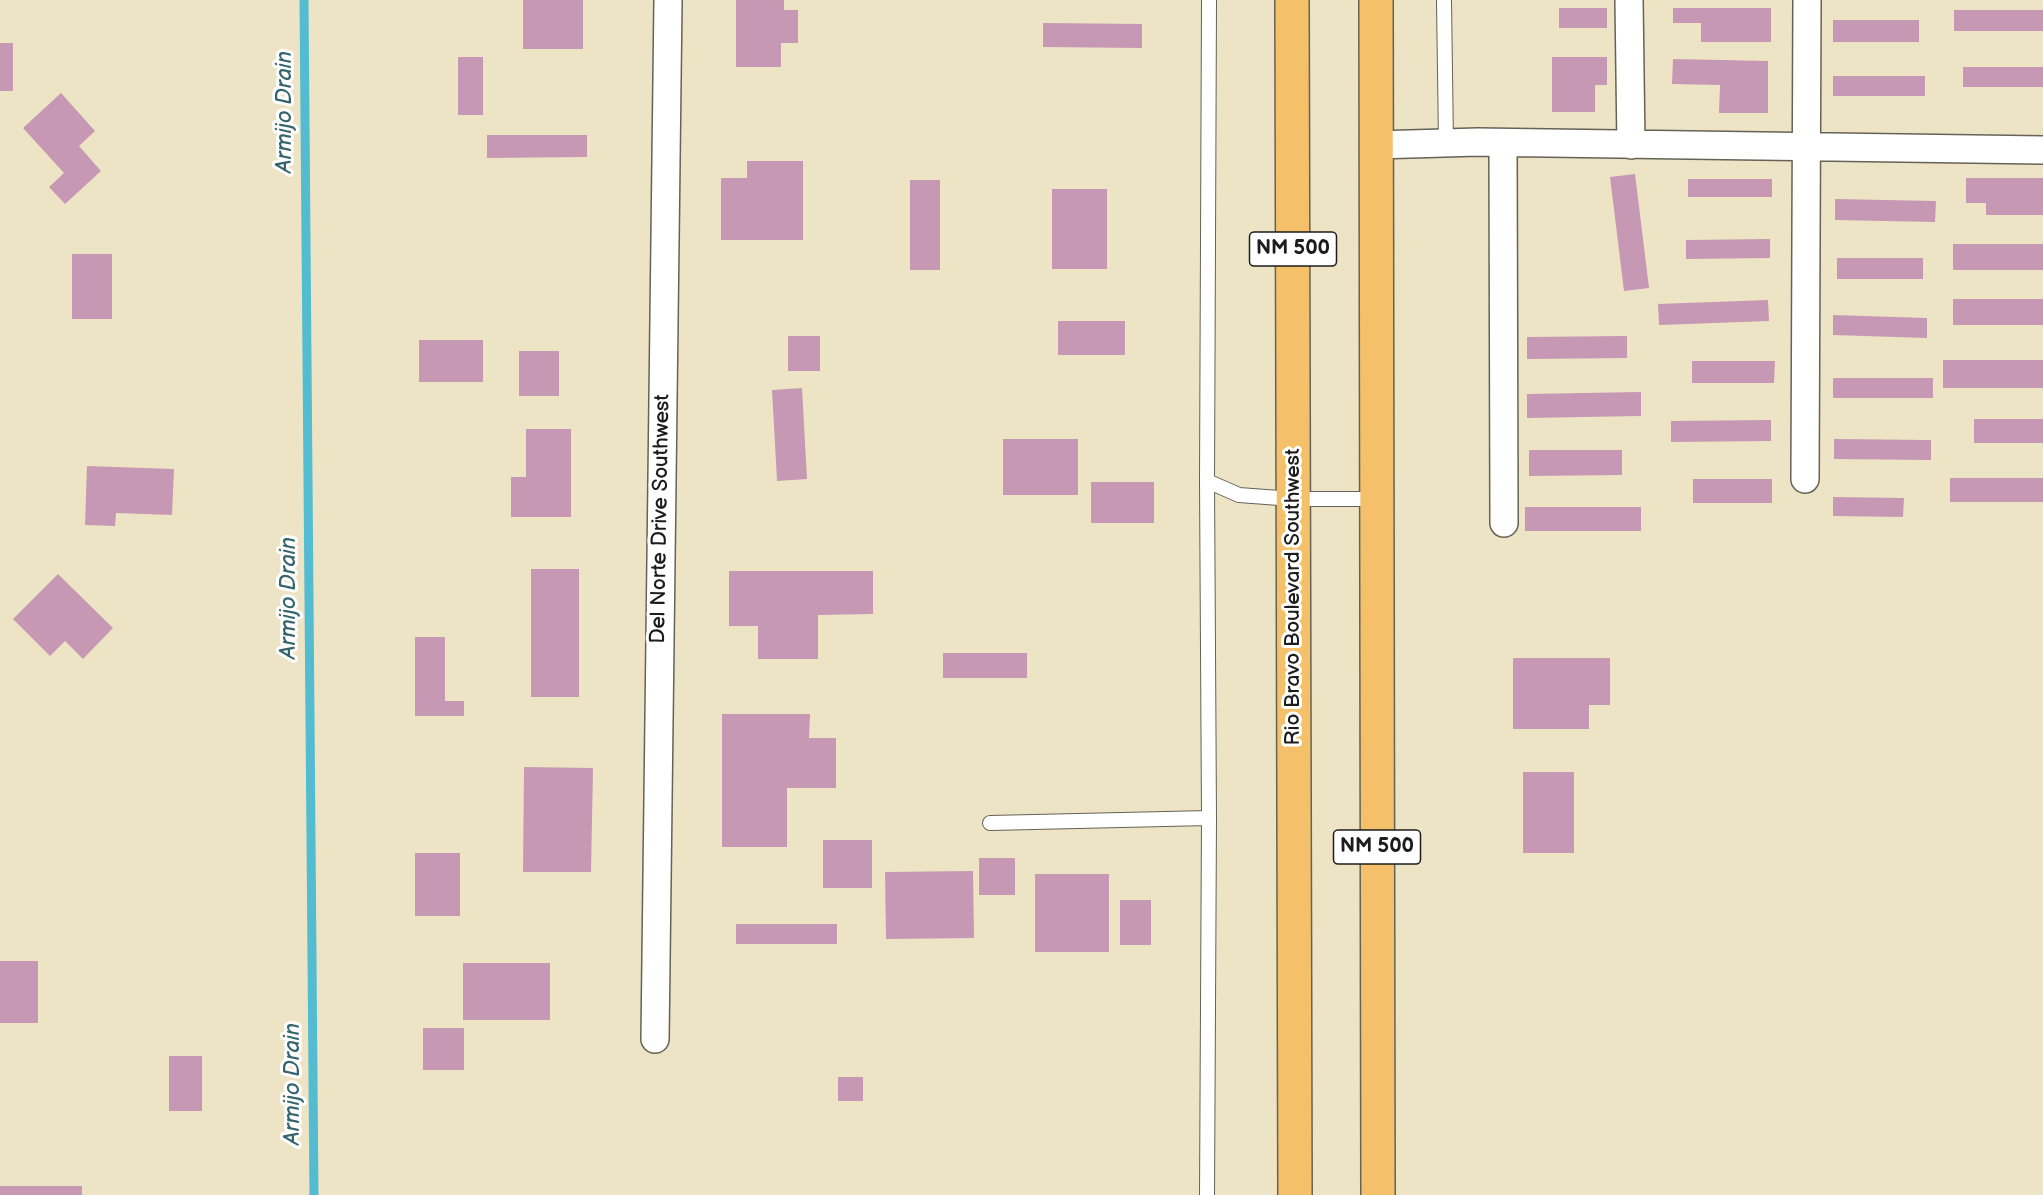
<!DOCTYPE html>
<style>
body{margin:0}
canvas{display:block;background:#ede4c5}
</style>
<canvas width="2043" height="1195"></canvas>
<script>
const ctx = document.querySelector('canvas').getContext('2d');
ctx.lineJoin = 'round';
function stroke(path, color, width, dash) { ctx.strokeStyle = color; ctx.lineWidth = width; ctx.lineCap = dash ? 'butt' : 'round'; ctx.setLineDash(dash || []); ctx.stroke(path); }
function fillPath(path, color) { ctx.fillStyle = color; ctx.fill(path, 'evenodd'); }
function write(font, color, halo, rows, align = 'center') {
  ctx.font = font + ' "Balsamiq Sans",sans-serif'; ctx.lineWidth = 6; ctx.setLineDash([]); ctx.textBaseline = 'middle'; ctx.strokeStyle = halo; ctx.fillStyle = color; for (const [text, x, y, turn = 0] of rows) {
    ctx.save(); ctx.translate(x, y); ctx.rotate((+turn || 0) * Math.PI / 180); ctx.textAlign = isNaN(turn) ? turn : align; if (halo) ctx.strokeText(text, 0, 0); ctx.fillText(text, 0, 0); ctx.restore();
  }
}
const stream = new Path2D(`
 M304,0L314,1195`);
const building = new Path2D(`
 M523,0H583V49H523Z
 M736,0H784V10H798V43H781V67H736Z
 M1559,8H1607V28H1559Z
 M1673,8H1771V42H1701V23H1673Z
 M1954,10H2043V31H1954Z
 M1833,20H1919V42H1833Z
 M1043,23L1142,24V48L1043,47Z
 M0,43H13V91H0Z
 M458,57H483V115H458Z
 M1552,57H1607V85H1595V112H1552Z
 M1673,59L1768,61V113H1719L1720,85L1672,84Z
 M1963,67H2043V87H1963Z
 M1833,76H1925V96H1833Z
 M61,93L95,131L79,146L101,171L65,204L49,187L64,173L23,128Z
 M487,135H587V157L487,158Z
 M747,161H803V240H721V178H747Z
 M1635,174L1649,288L1624,291L1610,177Z
 M1966,178H2043V215H1986V203H1966Z
 M1688,179H1772V197H1688Z
 M910,180H940V270H910Z
 M1052,189H1107V269H1052Z
 M1835,199L1936,201L1935,222L1835,220Z
 M1770,239V258L1686,259V240Z
 M1953,244H2043V270H1953Z
 M72,254H112V319H72Z
 M1837,258H1923V279H1837Z
 M1953,299H2043V325H1953Z
 M1768,300L1769,321L1659,325L1658,304Z
 M1833,315L1927,318V338L1833,335Z
 M1058,321H1125V355H1058Z
 M788,336H820V371H788Z
 M1627,336V358L1527,359V337Z
 M419,340H483V382H419Z
 M519,351H559V396H519Z
 M1943,360H2043V388H1943Z
 M1692,361H1775L1774,383H1692Z
 M1833,378H1933V398H1833Z
 M802,388L807,479L777,481L772,390Z
 M1641,392V416L1527,418V394Z
 M1974,419H2043V443H1974Z
 M1771,420V441L1671,442V421Z
 M526,429H571V517H511V477H526Z
 M1003,439H1078V495H1003Z
 M1834,439L1931,440V460L1834,459Z
 M1529,450H1622V475L1529,476Z
 M87,466L174,469L172,515L116,513L115,526L85,525Z
 M1950,478H2043V502H1950Z
 M1693,479H1772V503H1693Z
 M1091,482H1154V523H1091Z
 M1833,497L1904,498L1903,517L1833,516Z
 M1525,507H1641V531H1525Z
 M531,569H579V697H531Z
 M729,571H873V614L818,615V659H758V626H729Z
 M58,574L113,628L83,659L65,641L50,656L13,619Z
 M415,637H445V701H464V716H415Z
 M943,653H1027V678H943Z
 M1513,658H1610V705H1589V729H1513Z
 M722,714H810L809,738H836V788H787V847H722Z
 M524,767L593,768L591,872H523Z
 M1523,772H1574V853H1523Z
 M823,840H872V888H823Z
 M415,853H460V916H415Z
 M979,858H1015V895H979Z
 M973,871L974,938L886,939L885,872Z
 M1035,874H1109V952H1035Z
 M1120,900H1151V945H1120Z
 M736,924H837V944H736Z
 M0,961H38V1023H0Z
 M463,963H550V1020H463Z
 M423,1028H464V1070H423Z
 M169,1056H202V1111H169Z
 M838,1077H863V1101H838Z
 M0,1186H82V1195H0Z`);
const lane = new Path2D(`
 M1209,0L1207,481L1239,495L1293,499H1377
 M1444,0L1446,143
 M990,823L1209,818
 M1207,1195L1209,818L1207,481`);
const street = new Path2D(`
 M1629,0L1631,145
 M1503,143L1504,523
 M1376,145L1478,142L2043,150
 M1805,479L1807,0
 M655,1039L668,0`);
const primary = new Path2D(`
 M1292,0L1295,1195
 M1376,0L1378,1195`);
const shields = [
 [1293,249,87],
 [1377,847,87]
];
const shieldNames = [
 ["NM 500",1293,249],
 ["NM 500",1377,847]
];
const streetNames = [
 ["Del Norte Drive Southwest",661,519,-89],
 ["Rio Bravo Boulevard Southwest",1294,597,-90]
];
const waterNames = [
 ["Armijo Drain",285,112,-90],
 ["Armijo Drain",289,598,-90],
 ["Armijo Drain",293,1084,-90]
];
stroke(stream, '#53bcd0', 9);
fillPath(building, '#c798b3');
stroke(lane, '#656257', 16);
stroke(street, '#656257', 30);
stroke(primary, '#656257', 36);
stroke(lane, '#fff', 14);
stroke(street, '#fff', 27);
stroke(primary, '#f4c16a', 33);
for (const [x, y, w] of shields) { const box = new Path2D(); box.roundRect(x - w / 2, y - 17, w, 34, 4.5); ctx.fillStyle = '#fff'; ctx.fill(box); stroke(box, '#1c1c1c', 1.5); }
write('bold 20px', '#1c1c1c', null, shieldNames);
write('21px', '#1c1c1c', '#fff', streetNames);
write('italic 22px', '#35646d', '#fff', waterNames);
</script>
